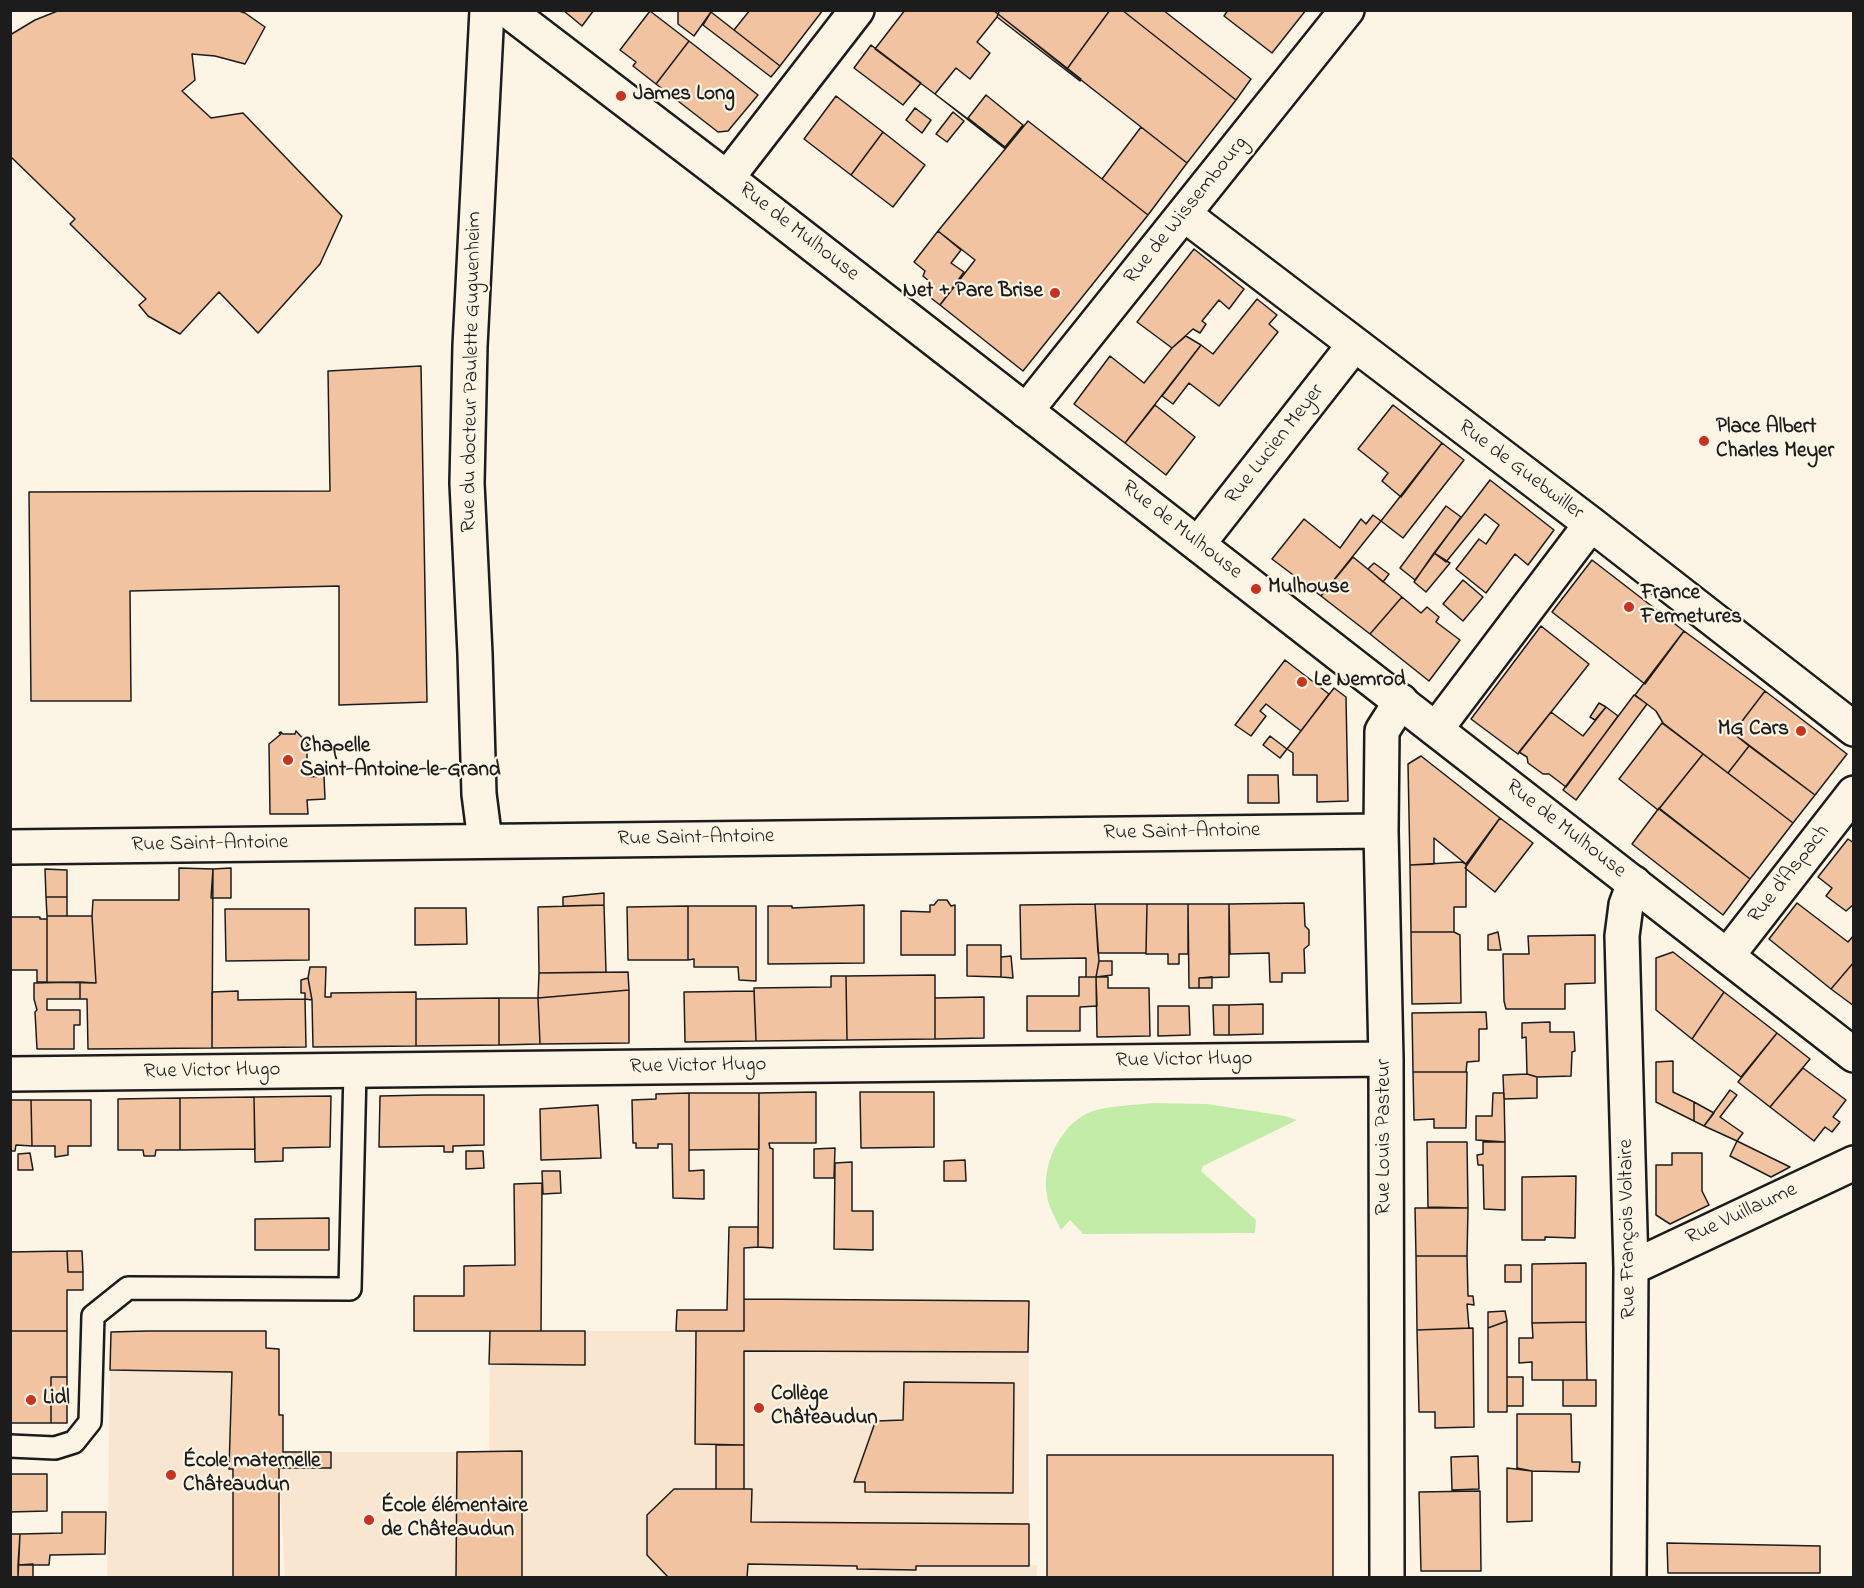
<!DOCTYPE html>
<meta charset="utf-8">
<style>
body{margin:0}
#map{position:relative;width:1864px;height:1588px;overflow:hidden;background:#fcf5e5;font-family:"Indie Flower",sans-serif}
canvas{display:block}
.frame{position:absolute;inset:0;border:12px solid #1c1c1c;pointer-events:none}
</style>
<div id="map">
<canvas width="1864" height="1588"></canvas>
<div class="frame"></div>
</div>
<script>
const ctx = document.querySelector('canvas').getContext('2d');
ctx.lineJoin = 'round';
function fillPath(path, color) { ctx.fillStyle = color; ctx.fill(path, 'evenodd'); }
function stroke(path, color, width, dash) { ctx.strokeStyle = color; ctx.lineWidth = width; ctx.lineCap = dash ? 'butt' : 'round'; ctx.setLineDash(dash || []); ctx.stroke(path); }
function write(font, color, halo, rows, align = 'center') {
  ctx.font = font + ' "Indie Flower",sans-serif'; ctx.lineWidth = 4.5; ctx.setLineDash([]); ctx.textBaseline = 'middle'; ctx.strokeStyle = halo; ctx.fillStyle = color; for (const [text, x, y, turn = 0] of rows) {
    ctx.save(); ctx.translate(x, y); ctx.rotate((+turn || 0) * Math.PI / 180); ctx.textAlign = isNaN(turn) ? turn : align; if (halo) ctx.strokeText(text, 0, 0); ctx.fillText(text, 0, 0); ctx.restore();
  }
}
const built = new Path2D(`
 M1029,1301V1564L1037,1566V1577L488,1578L490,1331H743Z
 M110,1370L232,1372L233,1577L107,1578Z
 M331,1452H457L456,1577H285L279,1468H331Z`);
const green = new Path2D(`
 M1153,1103L1207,1104L1285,1116L1297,1120L1203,1166L1201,1171L1256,1220L1255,1233L1083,1234L1070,1220L1061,1230C1056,1219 1049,1208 1047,1196C1041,1165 1060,1126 1088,1113C1102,1106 1136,1105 1153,1103Z`);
const building = new Path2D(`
 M60,10H236L245,13L265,27L245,64L215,56L192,54L195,80L182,91L211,118L243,113L342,216L320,264L258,333L219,292L180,334L148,316L139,305L146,299L70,224L75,219L10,156V35L35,20Z
 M563,10H594L582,26Z
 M678,10H711V12L694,36L678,24Z
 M750,10H823L780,66L734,30Z
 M905,10H993L998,14L997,17L977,42L990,53L970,79L956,68L935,94L875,49Z
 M1000,10H1110L1067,69L998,14Z
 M1110,10H1122L1236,100L1187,163L1067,69Z
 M1122,10H1163L1251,79L1236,100Z
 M1228,10H1306L1272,53L1224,16Z
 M650,11L689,41L656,84L633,66L636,62L620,50Z
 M711,12L780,66L771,77L703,25Z
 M998,14L1081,79L1080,81L997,17Z
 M689,41L758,95L728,131L718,132L656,84Z
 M871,45L921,83L903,105L854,68Z
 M935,94L1005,147L1004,148Z
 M986,95L1023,125L1005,147L968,118Z
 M836,96L883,132L851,175L804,139Z
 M915,108L931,120L922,133L906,120Z
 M953,112L964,121L947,142L936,134Z
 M1028,121L1148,215L1023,371L940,305L975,260L938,231Z
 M1141,127L1187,163L1148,215L1102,179Z
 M883,132L925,165L893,207L851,175Z
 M938,231L961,250L951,263L964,272L940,305L923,292L930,282L923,276L925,271L914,262Z
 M1194,249L1244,289L1229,309L1219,300L1202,321L1206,324L1200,333L1193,329L1172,348L1137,322Z
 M1257,299L1277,315L1269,324L1278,332L1219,406L1189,383L1173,404L1162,396L1201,345L1213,354Z
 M1186,336L1201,345L1125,443L1074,404L1110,356L1144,383L1172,348Z
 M421,366L427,702L339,705V586L130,591L131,701H31L29,492L330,491L328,371Z
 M1155,405L1195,437L1166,475L1125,443Z
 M1393,405L1442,443L1401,497L1382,481L1388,473L1358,449Z
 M1442,443L1464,460L1403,538L1381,521Z
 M1490,480L1554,530L1528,565L1515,554L1486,593L1456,569L1479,539L1486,544L1499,525L1485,514L1446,562L1434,553Z
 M1446,506L1461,517L1415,580L1400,568Z
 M1373,515L1381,521L1321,596L1272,559L1304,519L1340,548L1361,519L1366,524Z
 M1434,553L1450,563L1426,592L1414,582Z
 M1353,557L1402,597L1370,634L1321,596Z
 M1592,560L1684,631L1645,684L1552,612Z
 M1374,563L1389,574L1383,582L1368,569Z
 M1463,580L1483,597L1463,621L1443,604Z
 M1402,597L1421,613L1427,607L1439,617L1436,622L1460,640L1429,681L1370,634Z
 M1541,626L1589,664L1518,754L1471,719Z
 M1684,631L1765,691L1733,733L1749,746L1728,773L1663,723L1656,711L1635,695Z
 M1285,660L1329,694L1301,731L1266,704L1260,711L1266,716L1251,736L1235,725Z
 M1334,688L1346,697L1348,801L1317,802V775H1293V753L1287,749Z
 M1765,691L1847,754L1815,795L1733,733Z
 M1634,695L1647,704L1576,800L1563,790Z
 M1599,703L1606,707L1595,720L1590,717Z
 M1606,707L1618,716L1566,787L1549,774H1543L1528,763L1527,757L1519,752L1551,712L1583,736Z
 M1662,723L1703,754L1658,810L1619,779Z
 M296,731L309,745L307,746V777L324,776L325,799L307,800L308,814H270L269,744L281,734L279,733L281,732L283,734H295Z
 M1270,736L1287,749L1280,758L1263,745Z
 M1749,746L1815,795L1793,823L1728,773Z
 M1703,754L1793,823L1750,879L1659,809Z
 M1421,756L1500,818L1466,864L1434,838V864L1410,865L1408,764Z
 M1248,775H1278L1279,803H1248Z
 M1659,808L1750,879L1723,915L1632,844Z
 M1500,818L1533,843L1495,892L1465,868Z
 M1848,839L1854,843V904L1846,911L1826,896L1832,888L1818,877Z
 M1462,862L1466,864V907H1454V932H1411L1410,865Z
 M179,868L213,869L212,1048L88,1049L87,999H80V982L96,983L92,916L93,900H179Z
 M231,868V898H211L213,869Z
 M45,869L67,870V897H46Z
 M604,893V905L563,906V897Z
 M46,897H67V916H47Z
 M938,900H947L951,906L955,905V955H901V911L930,912V905H934Z
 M1304,903L1305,926L1309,930V945L1304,949L1305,973H1282V982H1270L1269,953L1230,954L1229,904Z
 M1797,903L1848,942L1854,935V962L1831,989L1769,939Z
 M1095,904L1099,961L1096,977H1086V958L1021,959L1020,905Z
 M1095,904H1147L1146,953H1098Z
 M1147,904H1188V954H1179V964H1168V954H1146Z
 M1188,904H1229V977L1199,978V988H1189Z
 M604,905L606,972L539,973L538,907Z
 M864,905V963L768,964V906H792V908Z
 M688,906V960H628L627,907Z
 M688,906H756V981L739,980L738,967H694V959L688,960Z
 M415,908H466L467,944L415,945Z
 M225,909H309V960L226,961Z
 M47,916H92L96,983L47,982Z
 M10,917H40V919H47V982H37V970H10Z
 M1411,932H1454L1460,935L1461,1003L1412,1004Z
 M1498,932L1501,950H1488V935Z
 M1595,935V983L1565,984V1009H1506L1504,1001L1503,954H1529L1528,936Z
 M967,945H1001V977L967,976Z
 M1673,952L1724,992L1692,1039L1656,1010V958Z
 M1011,956L1013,978L1001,977V957Z
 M1099,961H1112V975L1096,977Z
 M1854,962V1006L1831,989Z
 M310,967H326L325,997H331V993L416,992V1046L313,1047L312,1000L308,978Z
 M628,972L629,990L538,998L539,973Z
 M935,975V1039L847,1040L846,976Z
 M831,976H846L847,1040L756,1041L754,988L831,987Z
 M1079,977H1096L1097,1006L1080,1007V1031H1027V996H1079Z
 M1096,977H1108V988H1149L1150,1036L1097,1037Z
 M1212,977V988H1199V978Z
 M308,978L312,1000L305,999V993H301V980Z
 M80,982V999H47V1010H80V1025H74V1049H37L35,1012L37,1010L34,999V983Z
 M629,990V1043L540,1044L538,998Z
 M238,991V1000L305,999L306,1047L212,1048V992Z
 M754,991L756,1041L685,1042L684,992Z
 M1724,992L1777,1033L1741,1077L1692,1039Z
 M984,997V1038L935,1039V998Z
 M499,998H538L540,1044L499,1045Z
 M499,998V1045L416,1046V999Z
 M1263,1004V1034L1229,1035V1005Z
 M1213,1005H1229V1035H1214Z
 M1158,1006H1189L1190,1035L1158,1036Z
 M1486,1012L1487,1029H1479V1061L1467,1062L1466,1072H1413L1412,1013Z
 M1550,1022V1032H1574L1575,1051L1572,1052L1571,1076L1537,1077L1527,1074L1526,1037L1522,1038V1023Z
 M1777,1033L1810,1059L1770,1107L1738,1082Z
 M1673,1061V1092L1694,1102V1121L1656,1102V1062Z
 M1803,1068L1846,1100L1833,1117L1840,1122L1832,1132L1825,1127L1814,1141L1770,1107Z
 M1413,1072H1467L1466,1128H1434V1119L1414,1120Z
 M1527,1074L1537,1077V1098L1504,1099L1503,1075Z
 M1730,1090L1737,1095L1720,1117L1743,1133L1737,1141L1704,1126Z
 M816,1092V1143H769L770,1148L773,1149V1248L758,1247L759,1093Z
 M860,1092H934V1147L861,1148Z
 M689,1093V1171L704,1170V1199L673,1198L672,1144H658V1148H636V1143H633L632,1100L656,1099V1094Z
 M689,1093H759V1149L689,1150Z
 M1493,1093H1504L1505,1142L1476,1140V1116H1492Z
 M427,1095H484V1145L453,1146V1152H444V1146L379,1147L380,1096Z
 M331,1096L330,1147L283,1148V1161L255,1162L254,1097Z
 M254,1097L255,1149L180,1150V1098Z
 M180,1098V1150H156L155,1156H144L143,1150H118V1099Z
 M10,1100H31L32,1146L16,1145L15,1151H10Z
 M31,1100H91V1146H68V1155L55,1157V1146H32Z
 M1694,1102L1714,1113L1704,1126L1694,1121Z
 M598,1105L601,1158L541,1160L540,1109Z
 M1737,1141L1790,1167L1771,1177L1730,1156Z
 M1427,1142H1467L1468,1208L1428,1207Z
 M1483,1142H1505V1210L1484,1209L1483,1165H1478L1477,1155L1483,1154Z
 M835,1148L834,1178H814V1149Z
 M466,1151H483L484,1168L466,1169Z
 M30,1153L33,1170H18V1154Z
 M1672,1153H1702V1191L1709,1205L1670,1224L1656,1215V1165H1672Z
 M965,1160L966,1181H944V1161Z
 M852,1162V1211H873V1250L834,1249L835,1163Z
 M542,1171H560L561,1193L543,1194Z
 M1576,1176L1575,1238L1545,1237V1240H1522V1177Z
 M542,1183L541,1331H414V1296H464V1266L515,1265L514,1184Z
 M1415,1208H1468L1467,1256H1416Z
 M329,1218V1250H255V1219Z
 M729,1227H758V1247L744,1248V1331H676L677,1310H727Z
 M67,1251L68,1272H83V1290H67V1331H10V1252Z
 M67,1251H82L83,1272H68Z
 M1416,1256H1467L1468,1296H1473L1474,1305L1467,1304L1469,1328L1417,1330Z
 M1586,1263V1322L1532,1323V1264Z
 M1505,1265H1521V1282H1505Z
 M744,1299L1029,1301L1028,1352L744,1351V1445L695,1444L696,1331H744Z
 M1505,1311L1507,1321L1488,1328V1312Z
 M1507,1321V1412H1488V1328Z
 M1586,1322L1587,1380H1532V1362L1519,1363V1338H1533L1532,1323Z
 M1473,1328L1474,1427L1435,1428V1412H1419L1417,1330Z
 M10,1331H67V1377H51V1423H10Z
 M147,1331H266V1348L279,1349V1415H283V1452H331V1468H279V1578H233V1469H229L232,1372L110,1370L111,1332Z
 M490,1331H585V1365L489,1364Z
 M51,1377H67V1423H51Z
 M1507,1377H1523V1406H1507Z
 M1563,1380H1596V1406H1563Z
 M904,1382L1014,1383L1013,1493L865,1492V1482H854L877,1417V1421L903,1420Z
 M1517,1414H1571L1572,1462H1580L1579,1472L1532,1471L1517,1468Z
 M716,1445H744V1489H716Z
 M522,1451V1578H456L457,1452Z
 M1047,1455H1333V1578H1047Z
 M1478,1456L1479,1489L1452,1490L1451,1457Z
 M1507,1468L1532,1471V1521L1507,1522Z
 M10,1474H47V1511L10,1512Z
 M674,1489H752L751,1522L1029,1524V1566H916V1570L857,1569V1566L748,1564L747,1578H669L647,1555V1515Z
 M1480,1491L1481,1571H1421L1419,1492Z
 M62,1512H106L105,1554L50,1555L49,1565H18L20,1534L62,1533Z
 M10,1534H20L18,1578H10Z
 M1667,1543L1820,1546V1573H1668Z
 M33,1564V1578H18V1565Z`);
const service = new Path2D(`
 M10,1446L55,1448L74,1442L90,1422L93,1316L128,1288L350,1289L355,1070`);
const minor = new Path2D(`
 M727,178L857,10
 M1185,215L1591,524L1854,729
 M1198,544L1354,345
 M1436,729L1591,524
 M485,841L479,794L475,654L467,483L470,346L487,10
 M10,847L1381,831
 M1727,956L1854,793
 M10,1074L1386,1059
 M1631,1268L1854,1163
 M1387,1578L1386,1059L1381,831L1382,731L1401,701
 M1629,1578L1631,1268L1622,936L1626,905L1634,883`);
const tertiary = new Path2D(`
 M1026,411L1347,10`);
const secondary = new Path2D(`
 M507,10L727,178L1854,1055`);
const markers = [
 [621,96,6,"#c8321e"],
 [1055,293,6,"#c8321e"],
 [1704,441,6,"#c8321e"],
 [1256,589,6,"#c8321e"],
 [1629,607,6,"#c8321e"],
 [1302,682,6,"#c8321e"],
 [1801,731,6,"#c8321e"],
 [288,760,6,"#c8321e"],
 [31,1400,6,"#c8321e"],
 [759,1408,6,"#c8321e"],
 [171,1475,6,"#c8321e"],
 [369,1520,6,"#c8321e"]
];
const poiNames = [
 ["James Long",633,96],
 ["Net + Pare Brise",1043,293,"right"],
 ["Place Albert",1716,429],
 ["Charles Meyer",1716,453],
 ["Mulhouse",1268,589],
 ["France",1641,595],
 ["Fermetures",1641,619],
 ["Le Nemrod",1314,682],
 ["MG Cars",1789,731,"right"],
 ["Chapelle",300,748],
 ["Saint-Antoine-le-Grand",300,772],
 ["Collège",771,1396],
 ["Châteaudun",771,1420],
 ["Lidl",43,1400],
 ["École maternelle",183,1463],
 ["Châteaudun",183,1487],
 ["École élémentaire",381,1508],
 ["de Châteaudun",381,1532]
];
const streetNames = [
 ["Rue de Wissembourg",1187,211,-51],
 ["Rue de Mulhouse",798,233,38],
 ["Rue du docteur Paulette Guguenheim",473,372,-89],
 ["Rue Lucien Meyer",1276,445,-52],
 ["Rue de Guebwiller",1520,471,37],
 ["Rue de Mulhouse",1181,531,38],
 ["Rue de Mulhouse",1565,830,38],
 ["Rue Saint-Antoine",1182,833,-1],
 ["Rue Saint-Antoine",696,839,-1],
 ["Rue Saint-Antoine",210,845,-1],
 ["Rue d'Aspach",1790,875,-52],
 ["Rue Victor Hugo",1184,1061,-1],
 ["Rue Victor Hugo",698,1067,-1],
 ["Rue Victor Hugo",212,1072,-1],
 ["Rue Louis Pasteur",1386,1137,-90],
 ["Rue Vuillaume",1742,1215,-25],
 ["Rue François Voltaire",1629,1229,-91]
];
fillPath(built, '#f9e6d0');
fillPath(green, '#c2eca8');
fillPath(building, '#f1c3a0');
stroke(building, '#1c1c1c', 1.5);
stroke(service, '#1c1c1c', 26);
stroke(minor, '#1c1c1c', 38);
stroke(tertiary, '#1c1c1c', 38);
stroke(secondary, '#1c1c1c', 38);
stroke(service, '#fcf5e5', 21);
stroke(minor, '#fcf5e5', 33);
stroke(tertiary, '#fcf5e5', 33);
stroke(secondary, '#fcf5e5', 33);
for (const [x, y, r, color] of markers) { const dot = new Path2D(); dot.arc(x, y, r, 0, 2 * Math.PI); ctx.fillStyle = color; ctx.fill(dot); stroke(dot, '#fcf5e5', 2); }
write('bold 21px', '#1c1c1c', '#fcf5e5', poiNames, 'left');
write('21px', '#1c1c1c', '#fcf5e5', streetNames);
</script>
